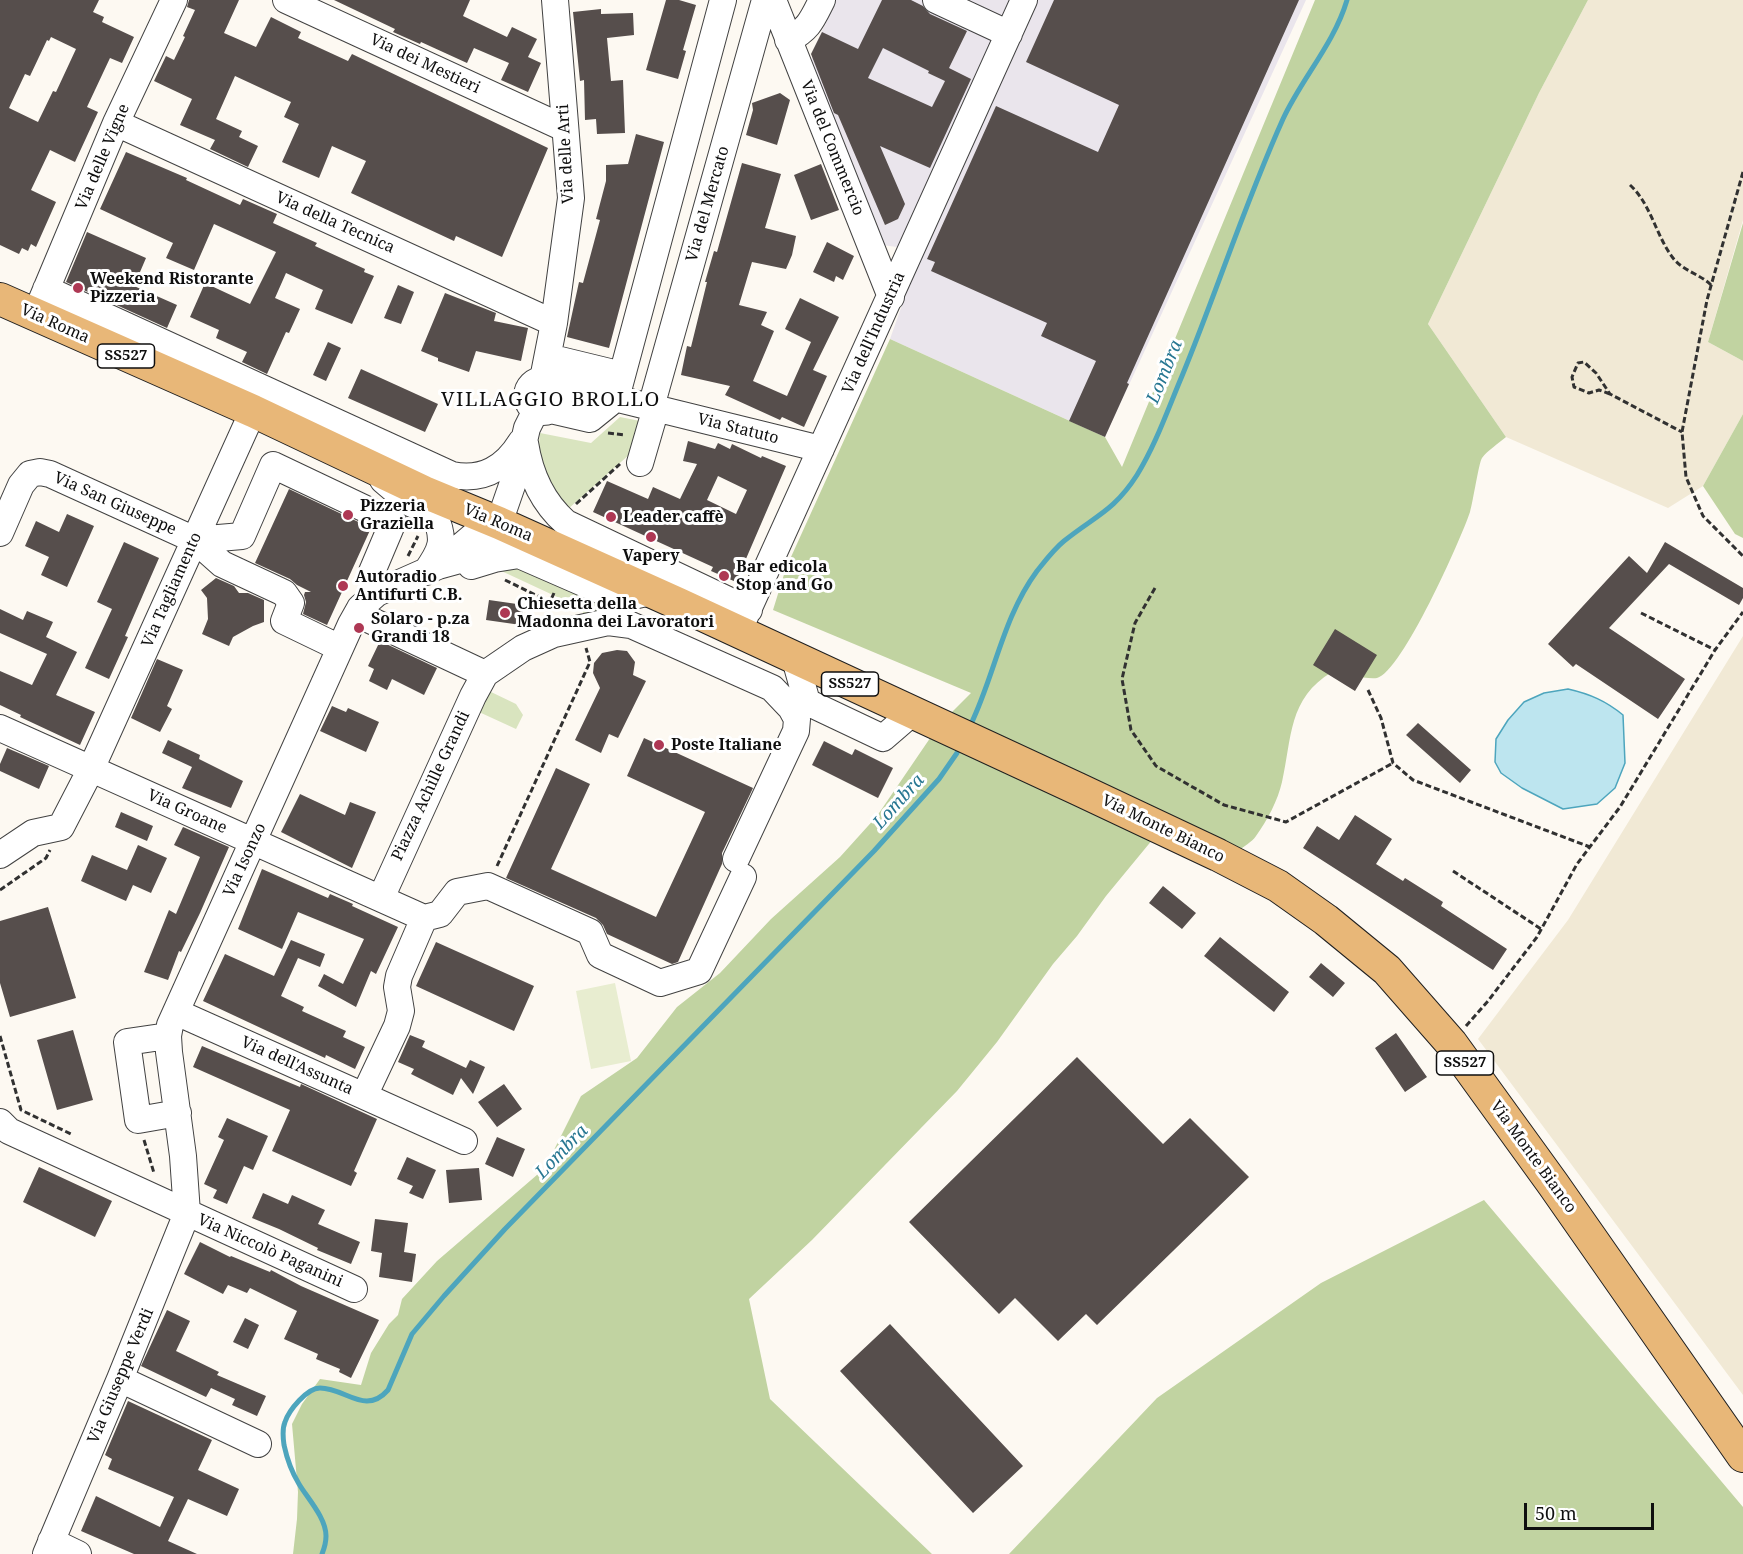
<!DOCTYPE html>
<meta charset="utf-8">
<style>
body{margin:0}
#map{position:relative;width:1743px;height:1554px;overflow:hidden;background:#fdf9f2;font-family:"Noto Serif",serif}
canvas{display:block}
.scale{position:absolute;left:1524px;top:1503px;width:130px;height:27px;box-sizing:border-box;border:3px solid #0f0f0f;border-top:0;padding-left:8px;font-size:18px;line-height:21px;white-space:nowrap;color:#0f0f0f;-webkit-text-stroke:4px #fff;paint-order:stroke}
</style>
<div id="map">
<canvas width="1743" height="1554"></canvas>
<div class="scale">50 m</div>
</div>
<script>
const ctx = document.querySelector('canvas').getContext('2d');
ctx.lineJoin = 'round';
function fillPath(path, color) { ctx.fillStyle = color; ctx.fill(path, 'evenodd'); }
function stroke(path, color, width, dash) { ctx.strokeStyle = color; ctx.lineWidth = width; ctx.lineCap = dash ? 'butt' : 'round'; ctx.setLineDash(dash || []); ctx.stroke(path); }
function write(font, color, halo, rows, align = 'center') {
  ctx.font = font + ' "Noto Serif",serif'; ctx.lineWidth = 6; ctx.setLineDash([]); ctx.textBaseline = 'middle'; ctx.strokeStyle = halo; ctx.fillStyle = color; for (const [text, x, y, turn = 0] of rows) {
    ctx.save(); ctx.translate(x, y); ctx.rotate((+turn || 0) * Math.PI / 180); ctx.textAlign = isNaN(turn) ? turn : align; if (halo) ctx.strokeText(text, 0, 0); ctx.fillText(text, 0, 0); ctx.restore();
  }
}
const industrial = new Path2D(`
 M836,0H1306L1105,437L890,339L919,257L897,247L882,245L810,64L817,42Z`);
const farmland = new Path2D(`
 M1588,0H1743V220L1708,342L1743,361V414L1703,486L1668,508L1506,437L1428,324L1539,93Z
 M1743,636V1395L1478,1039L1568,920Z`);
const green = new Path2D(`
 M620,417L645,422L639,446L568,509C546,483 536,469 540,433L591,443Z
 M516,564L623,608L583,616V609L495,568Z
 M489,691L516,704L523,715L516,729L479,712Z`);
const forest = new Path2D(`
 M1315,0H1588L1539,93L1428,324L1506,437C1498,444 1488,450 1482,458C1479,462 1473,502 1470,512C1461,539 1402,672 1377,678C1368,680 1343,673 1332,672C1288,698 1292,738 1282,782C1278,800 1267,821 1256,836C1252,842 1244,846 1238,851L1153,839L1106,896L1077,936L1053,964L997,1042L957,1091L812,1240L749,1299L770,1399L932,1554H293L297,1519L298,1492L292,1424L302,1404L320,1379L361,1385L371,1353L389,1324L398,1315L402,1299L437,1261L545,1168L581,1096L637,1058L677,1007L720,973L771,919L840,857L877,816L939,725L971,693L773,610L786,568L890,339L1105,437L1122,467Z
 M1743,223V361L1708,342Z
 M1743,414V538L1735,534L1703,486Z
 M1484,1200L1743,1507V1554H1009L1157,1398L1321,1283Z`);
const pitch = new Path2D(`
 M615,983L631,1061L591,1069L576,991Z`);
const water = new Path2D(`
 M1568,689C1590,694 1606,701 1623,715L1625,763L1615,788L1597,804L1563,809L1522,788L1501,773L1495,762L1496,739L1508,720L1524,702L1544,693Z`);
const stream = new Path2D(`
 M971,724C995,674 1003,617 1037,571C1045,561 1054,549 1064,541C1095,516 1114,511 1137,475C1156,444 1168,409 1182,376C1217,291 1245,203 1283,119C1302,78 1334,44 1347,0
 M322,1554C324,1549 326,1542 326,1536C326,1518 308,1499 299,1484C291,1471 287,1459 284,1445C283,1438 282,1429 285,1422C289,1410 307,1388 320,1388C346,1388 365,1416 388,1390L412,1334L444,1296L505,1229L874,851L939,779L957,753`);
const building = new Path2D(`
 M0,0H99L93,12L104,17L102,22L134,37L122,63L110,58L87,107L98,112L75,162L50,150L31,190L56,202L36,247L31,244L28,251L22,248L19,254L0,245ZM51,37L76,49L56,92L53,91L38,122L9,108L25,74L30,76L47,40L49,41Z
 M189,0H239L224,33L256,47L271,17L301,32L298,38L348,61L352,54L548,148L502,257L456,236L454,241L351,193L366,161L332,146L319,178L282,162L299,124L284,117L291,102L235,76L216,119L242,131L239,137L258,146L248,167L210,149L215,140L180,125L192,99L154,81L166,56L174,60L185,37L183,36L195,10L187,7Z
 M334,0H470L463,16L507,37L512,27L537,39L528,57L541,63L528,92L501,80L509,63L474,48L467,63L421,42L420,44L393,32L395,29Z
 M666,0H679L696,5L683,50L686,51L678,79L646,70Z
 M882,0H911L923,6L930,14L967,31L949,68L971,79L930,168L880,146L905,204L898,219L885,225L838,115L834,113L811,54L822,32L858,49ZM883,48L929,71L928,73L945,81L932,107L868,78Z
 M1054,0H1299L1127,383L1129,384L1105,437L1069,421L1096,361L1041,336L1047,323L931,271L935,262L927,259L996,106L1098,152L1119,105L1026,62Z
 M601,9V14L633,13L634,35L607,38L611,81L623,80L625,133L597,134L596,119L585,120L584,80L580,81L573,12Z
 M780,93L790,100L777,145L746,135L753,110L752,103Z
 M636,134L664,142L609,348L567,337L579,282L583,283L600,220L596,219L606,181V165L628,164Z
 M126,152L187,178L186,180L240,205L243,199L277,214L273,223L317,243L315,246L365,269L364,272L374,276L352,324L315,309L323,290L286,273L275,298L300,309L289,333L286,332L267,374L242,362L247,352L216,338L219,330L190,317L205,283L250,304L276,252L214,224L194,270L166,258L173,243L100,209Z
 M742,163L781,174L765,228L796,236L792,255L786,269L752,262L739,305L767,312L761,325L774,331L753,381L787,396L811,342L785,329L800,298L839,317L813,370L827,376L804,427L782,417L780,420L725,395L730,386L681,375L687,346L691,347L707,282H705L714,251L717,252Z
 M821,164L839,210L811,220L794,175Z
 M87,232L146,258L134,286L177,305L167,328L66,282Z
 M827,242L854,256L843,280L836,276L834,282L813,272Z
 M398,285L414,292L401,324L384,318Z
 M445,293L496,313L494,321L528,328L521,361L476,351L469,372L438,361V358L421,351Z
 M328,342L341,348L326,381L313,375Z
 M361,369L438,404L425,432L348,398Z
 M688,441L715,449L718,443L730,449L732,444L761,458L762,456L786,466L736,582L711,571L713,567L593,512L607,481L648,499L653,487L680,499L697,464L683,461ZM718,476L747,490L736,514L707,500Z
 M289,489L371,528L327,625L303,614L306,602L304,595L305,592H311L297,585L290,579L255,563Z
 M67,514L94,526L67,587L41,575L49,557L25,546L36,521L59,532Z
 M124,542L159,558L125,636L128,637L109,679L85,668L112,609L97,602Z
 M1665,542L1743,588V598L1739,605L1669,564L1609,628L1685,679L1658,719L1576,664L1573,667L1548,644L1629,556L1647,573Z
 M216,578L234,586L239,593H248L264,600V622L253,626L233,637L229,646L202,634L208,619L207,598L201,590Z
 M489,600L524,605L521,625L486,620Z
 M0,609L23,620L27,611L53,622L46,637L77,652L56,695L95,712L80,745L20,717L21,715L0,705V671L32,685L47,654L0,633Z
 M1335,629L1377,655L1355,691L1313,665Z
 M380,641L437,668L424,695L392,679L387,690L369,681L374,669L368,666Z
 M617,650L627,651L635,662L633,675L646,681L618,738L609,734L601,753L575,740L600,688L593,673L594,663L602,653Z
 M157,659L183,670L167,706L172,709L160,732L131,718Z
 M332,706L346,712L348,708L379,722L366,752L320,731Z
 M1418,723L1471,770L1460,783L1406,735Z
 M644,738L753,788L722,853V864L678,962L672,964L607,934L603,925L596,918L506,878L556,768L590,784L551,869L656,917L705,812L627,776Z
 M168,740L200,755L199,759L243,781L231,808L182,788L192,767L162,753Z
 M824,741L852,755L855,749L893,768L878,798L812,765Z
 M7,748L49,766L39,789L0,771V764Z
 M300,794L345,815L350,802L376,812L352,868L281,832Z
 M121,812L153,826L147,841L115,827Z
 M1355,815L1392,839L1376,864L1403,881L1405,878L1443,902L1441,906L1507,949L1493,970L1303,848L1317,826L1339,840Z
 M183,827L229,847L200,913L181,952L179,951L168,980L144,972L169,910L176,914L200,857L174,845Z
 M138,845L167,858L151,893L133,885L126,901L81,881L92,855L127,870Z
 M262,869L328,898L330,894L353,904L352,906L398,927L376,974L371,971L356,1007L318,986L324,974L343,984L364,939L298,912L282,949L238,929Z
 M1163,886L1196,913L1182,929L1149,903Z
 M48,907L76,998L10,1017L0,983V921Z
 M1220,937L1289,992L1274,1012L1204,956Z
 M291,940L325,954L320,967L298,958L281,996L304,1007L302,1011L346,1031L343,1037L365,1047L355,1069L326,1055L325,1058L203,1001L225,954L274,976Z
 M436,942L534,986L514,1031L416,986Z
 M1321,963L1345,983L1333,997L1309,977Z
 M73,1030L93,1100L57,1110L37,1040Z
 M1396,1033L1427,1077L1405,1092L1375,1048Z
 M410,1035L425,1041L422,1047L466,1068L470,1060L485,1067L473,1094L461,1078L453,1095L411,1074L414,1069L398,1062Z
 M202,1046L300,1087L301,1084L377,1119L354,1171L357,1173L351,1186L272,1151L290,1110L193,1067Z
 M1077,1057L1163,1144L1190,1118L1249,1177L1097,1325L1086,1314L1058,1341L1015,1298L999,1314L909,1222Z
 M504,1084L522,1109L497,1127L478,1102Z
 M227,1118L268,1136L253,1170L244,1166L227,1204L213,1198L217,1190L204,1184L224,1140L218,1137Z
 M497,1137L525,1149L513,1177L485,1164Z
 M407,1157L436,1170L423,1199L409,1193L413,1186L397,1179Z
 M39,1167L112,1201L95,1237L23,1202Z
 M479,1168L482,1200L449,1203L446,1170Z
 M263,1193L288,1204L292,1195L325,1210L318,1224L360,1242L351,1264L317,1250L318,1248L279,1229L252,1218Z
 M375,1219L408,1223L404,1252L416,1254L412,1282L379,1277L382,1253L371,1251Z
 M200,1242L230,1257L231,1256L270,1272L271,1270L301,1286L379,1320L351,1378L339,1372L340,1369L316,1359L318,1354L284,1339L297,1311L250,1288L247,1293L228,1285L223,1294L184,1274Z
 M167,1310L190,1321L176,1351L219,1372L217,1375L266,1396L257,1416L232,1405L235,1399L211,1388L206,1397L141,1366Z
 M245,1318L259,1325L248,1349L233,1342Z
 M890,1324L1023,1466L973,1513L840,1371Z
 M128,1401L212,1440L198,1470L239,1489L227,1516L188,1499L168,1541L197,1554H134L81,1531L96,1496L160,1527L174,1497L108,1469L112,1459L105,1455Z`);
const path = new Path2D(`
 M1743,172L1707,300L1682,432L1686,477L1703,516L1743,556
 M1630,185C1651,204 1656,236 1673,258C1683,271 1700,274 1711,285
 M1610,394L1599,390L1589,393L1574,387L1572,377L1578,363L1584,362L1596,373L1610,394L1682,432
 M608,433L625,435
 M576,504L620,464
 M408,556L418,536
 M505,580L550,602L554,593
 M1155,588L1135,623L1122,679L1131,730L1156,766L1224,805L1286,822L1393,763
 M550,602L567,610
 M1641,613L1715,650
 M1368,690L1381,718L1393,763L1413,780L1590,847
 M497,866L590,662L586,648
 M1453,871L1541,929
 M0,890L46,858L50,850
 M1466,1026L1488,1001L1537,937L1577,864L1620,807L1715,650L1743,612
 M0,1036L21,1110L71,1134
 M144,1140L154,1173`);
const minor = new Path2D(`
 M286,0L564,128
 M773,0L891,297
 M936,0L1009,34
 M788,40C809,29 812,20 822,0
 M116,123L554,323
 M46,289L452,475C483,481 505,468 521,442
 M40,304L116,123L174,0
 M548,357L622,375
 M543,379L554,323L571,198L555,0
 M527 396a16 16 0 1 1 32 0a16 16 0 1 1-32 0Z
 M553,383L821,449
 M616,398L723,0
 M651,407L765,0
 M551,410L590,419L616,398
 M525,443C530,475 542,502 566,523L749,610
 M640,463L656,408
 M383,480L410,503L434,514C446,540 442,549 426,572
 M0,533L21,485L30,474L40,472L50,474L195,540L222,564L284,593L291,603L284,621L340,648
 M195,540L242,536L273,465L393,522L371,574L377,593
 M445,560L478,532L499,523
 M471,566L494,559L519,555L620,599L650,592
 M360,608L370,620L485,674
 M738,632L1024,0
 M795,659L807,702L883,738L912,713
 M0,728L424,918
 M0,855L33,833L61,827L91,769L253,411
 M381,898L473,696L485,674L523,648L554,634L608,622L631,625L772,688L791,708L797,719L796,731L736,859
 M424,918L440,914L457,892L488,886L590,932L600,955L660,983L699,971L743,877
 M176,1012L364,1096L397,1026L401,1011L397,987L399,976L424,918
 M168,1036L127,1042L138,1120L178,1113
 M364,1096L464,1141
 M0,1122L9,1131L354,1289
 M120,1379L258,1444
 M51,1541L78,1554
 M46,1554L120,1379L187,1213L183,1156L169,1052L168,1036L170,1025L351,624L360,608L377,593L438,566L478,555L487,551L496,540L499,523L517,471L527,428L536,410`);
const major = new Path2D(`
 M0,299L253,411L424,492L499,523L679,604L1078,789L1218,855L1278,886L1326,920L1387,970L1451,1043L1553,1184L1743,1456`);
const markers = [
 [78,288,6,"#ae3854"],
 [348,515,6,"#ae3854"],
 [611,517,6,"#ae3854"],
 [651,537,6,"#ae3854"],
 [724,576,6,"#ae3854"],
 [343,586,6,"#ae3854"],
 [505,613,6,"#ae3854"],
 [359,628,6,"#ae3854"],
 [659,745,6,"#ae3854"]
];
const shields = [
 [126,356,57],
 [850,684,57],
 [1465,1063,57]
];
const shieldNames = [
 ["SS527",126,356],
 ["SS527",850,684],
 ["SS527",1465,1063]
];
const streetNames = [
 ["Via dei Mestieri",425,64,25],
 ["Via del Commercio",832,148,68],
 ["Via delle Arti",566,154,-93],
 ["Via delle Vigne",103,157,-67],
 ["Via del Mercato",708,204,-74],
 ["Via della Tecnica",335,223,24],
 ["Via Roma",55,324,24],
 ["Via dell'Industria",874,333,-66],
 ["Via Statuto",738,429,14],
 ["Via San Giuseppe",115,504,24],
 ["Via Roma",498,523,23],
 ["Via Tagliamento",172,590,-66],
 ["Piazza Achille Grandi",431,786,-65],
 ["Via Groane",187,812,24],
 ["Via Monte Bianco",1163,829,26],
 ["Via Isonzo",245,860,-65],
 ["Via dell'Assunta",297,1066,24],
 ["Via Monte Bianco",1533,1157,54],
 ["Via Niccolò Paganini",270,1251,24],
 ["Via Giuseppe Verdi",121,1376,-67]
];
const poiNames = [
 ["Weekend Ristorante",90,279],
 ["Pizzeria",90,297],
 ["Pizzeria",360,506],
 ["Graziella",360,524],
 ["Leader caffè",623,517],
 ["Vapery",651,556,"center"],
 ["Bar edicola",736,567],
 ["Stop and Go",736,585],
 ["Autoradio",355,577],
 ["Antifurti C.B.",355,595],
 ["Chiesetta della",517,604],
 ["Madonna dei Lavoratori",517,622],
 ["Solaro - p.za",371,619],
 ["Grandi 18",371,637],
 ["Poste Italiane",671,745]
];
const waterNames = [
 ["Lombra",1165,372,-68],
 ["Lombra",899,802,-48],
 ["Lombra",562,1152,-46]
];
const quarterNames = [
 ["VILLAGGIO BROLLO",551,400]
];
fillPath(industrial, '#eae5ec');
fillPath(farmland, '#f1e9d5');
fillPath(green, '#d9e4bf');
fillPath(forest, '#c1d3a1');
fillPath(pitch, '#e8edd0');
fillPath(water, '#bde5ef');
stroke(water, '#4da5bd', 1.5);
stroke(stream, '#4da5bd', 5);
fillPath(building, '#564e4c');
stroke(minor, '#424242', 28);
stroke(major, '#202020', 34);
stroke(path, '#313131', 3, [6, 3]);
stroke(minor, '#fff', 26);
stroke(major, '#e8b778', 32);
for (const [x, y, r, color] of markers) { const dot = new Path2D(); dot.arc(x, y, r, 0, 2 * Math.PI); ctx.fillStyle = color; ctx.fill(dot); stroke(dot, '#fff', 2); }
for (const [x, y, w] of shields) { const box = new Path2D(); box.roundRect(x - w / 2, y - 12, w, 24, 4.5); ctx.fillStyle = '#fff'; ctx.fill(box); stroke(box, '#0f0f0f', 1.5); }
write('bold 15px', '#0f0f0f', null, shieldNames);
write('16px', '#0f0f0f', '#fff', streetNames);
write('bold 16px', '#0f0f0f', '#fff', poiNames, 'left');
write('italic 18px', '#277792', '#fff', waterNames);
ctx.letterSpacing = '1.5px';
write('20px', '#0f0f0f', '#fff', quarterNames);
ctx.letterSpacing = '0px';
</script>
